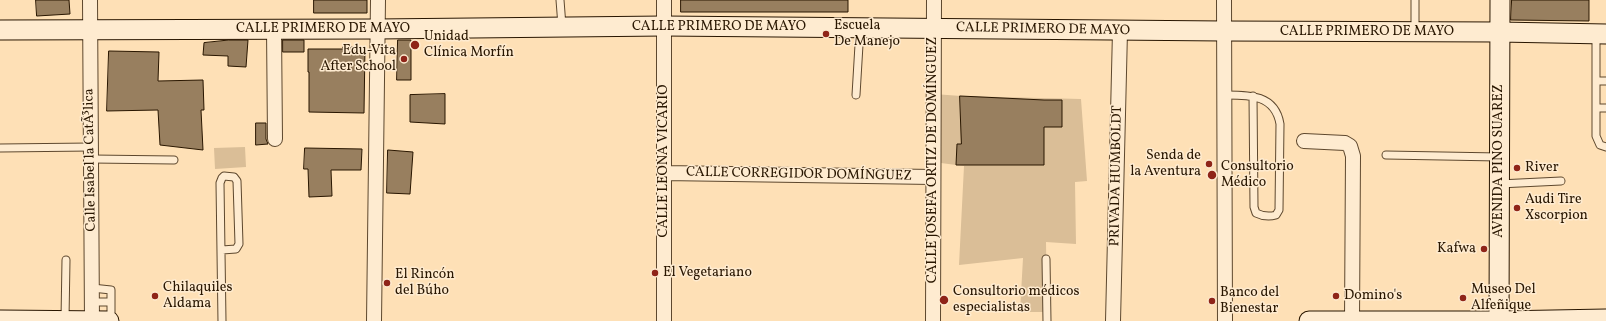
<!DOCTYPE html>
<meta charset="utf-8">
<style>
body{margin:0}
canvas{display:block;background:#fee0b6}
</style>
<canvas width="1606" height="321"></canvas>
<script>
const ctx = document.querySelector('canvas').getContext('2d');
ctx.lineJoin = 'round';
function fillPath(path, color) { ctx.fillStyle = color; ctx.fill(path, 'evenodd'); }
function stroke(path, color, width, dash) { ctx.strokeStyle = color; ctx.lineWidth = width; ctx.lineCap = dash ? 'butt' : 'round'; ctx.setLineDash(dash || []); ctx.stroke(path); }
function write(font, color, halo, rows, align = 'center') {
  ctx.font = font + ' Vollkorn,serif'; ctx.lineWidth = 3; ctx.setLineDash([]); ctx.textBaseline = 'middle'; ctx.strokeStyle = halo; ctx.fillStyle = color; for (const [text, x, y, turn = 0] of rows) {
    ctx.save(); ctx.translate(x, y); ctx.rotate((+turn || 0) * Math.PI / 180); ctx.textAlign = isNaN(turn) ? turn : align; if (halo) ctx.strokeText(text, 0, 0); ctx.fillText(text, 0, 0); ctx.restore();
  }
}
const green = new Path2D(`
 M934,94L961,96L1081,99L1087,181L1075,182L1076,244L1046,242L1047,312H1020L1023,258L959,265L964,166L933,162Z
 M245,147L246,167L215,169L214,148Z`);
const building = new Path2D(`
 M36,0H69L70,14L37,16Z
 M314,0H367V13H314Z
 M681,0H848V12H681Z
 M1512,0H1589V21L1511,20Z
 M229,40H248L246,67L228,66V56L203,55L204,43Z
 M283,40H304V52H283Z
 M398,40H411V80H397Z
 M343,47H365L364,113L309,112V72H308V49H343Z
 M109,51L159,52L158,81L203,80L204,110H201L203,150L160,145L158,110L107,111Z
 M445,94V124L410,122V95Z
 M960,96L1044,100H1062V127H1044V165H956L957,144H961Z
 M256,123H266V139L268,144L256,145Z
 M305,148L362,149L361,170H331L332,196L309,197L308,169H304Z
 M388,150L413,152L410,194L387,193Z`);
const lane = new Path2D(`
 M560,0L562,26
 M1415,32V0
 M1596,34V136L1600,145L1606,147
 M1596,81H1606
 M856,95L860,28
 M1224,95C1248,95 1275,94 1280,124L1279,210L1276,215C1269,217 1262,216 1256,213L1254,207L1253,96
 M1596,108H1606
 M0,148L91,147
 M1386,155L1499,157
 M92,159L174,160
 M1499,184L1561,181
 M222,250L236,249L239,244L237,181L234,177L224,176L222,178L220,183L222,321
 M1046,259L1047,321
 M92,288L111,290V321
 M92,302H111
 M65,319L66,260`);
const street = new Path2D(`
 M90,0L92,321
 M1224,0L1225,321
 M274,29L275,139
 M1304,141L1345,143L1350,146L1353,156L1352,321
 M664,173L933,177
 M374,321L378,0
 M664,321V0
 M933,321L934,0
 M1113,321L1120,31`);
const secondary = new Path2D(`
 M0,30L377,29L664,26L1223,31L1499,32L1606,34
 M0,320L109,321
 M1309,321H1499L1606,319
 M1499,321L1500,0`);
const markers = [
 [826,34,4,"#8f2418"],
 [415,45,5,"#8f2418"],
 [404,59,4,"#8f2418"],
 [1209,164,4,"#8f2418"],
 [1517,168,4,"#8f2418"],
 [1212,175,5,"#8f2418"],
 [1517,208,4,"#8f2418"],
 [1484,249,4,"#8f2418"],
 [655,273,4,"#8f2418"],
 [387,283,4,"#8f2418"],
 [155,296,4,"#8f2418"],
 [1336,296,4,"#8f2418"],
 [1463,298,4,"#8f2418"],
 [944,300,5,"#8f2418"],
 [1212,301,4,"#8f2418"]
];
const poiNames = [
 ["Escuela",834,26],
 ["De Manejo",834,42],
 ["Unidad",424,37],
 ["Clínica Morfín",424,53],
 ["Edu-Vita",396,51,"right"],
 ["After School",396,67,"right"],
 ["Senda de",1201,156,"right"],
 ["la Aventura",1201,172,"right"],
 ["Consultorio",1221,167],
 ["Médico",1221,183],
 ["River",1525,168],
 ["Audi Tire",1525,200],
 ["Xscorpion",1525,216],
 ["Kafwa",1476,249,"right"],
 ["El Vegetariano",663,273],
 ["El Rincón",395,275],
 ["del Búho",395,291],
 ["Chilaquiles",163,288],
 ["Aldama",163,304],
 ["Museo Del",1471,290],
 ["Alfeñique",1471,306],
 ["Consultorio médicos",953,292],
 ["especialistas",953,308],
 ["Banco del",1220,293],
 ["Bienestar",1220,309],
 ["Domino's",1344,296]
];
const streetNames = [
 ["CALLE PRIMERO DE MAYO",719,27],
 ["CALLE PRIMERO DE MAYO",323,29],
 ["CALLE PRIMERO DE MAYO",1043,30,1],
 ["CALLE PRIMERO DE MAYO",1367,32],
 ["Calle Isabel la CatÃ³lica",91,160,-91],
 ["CALLE JOSEFA ORTIZ DE DOMÍNGUEZ",933,160,-90],
 ["CALLE LEONA VICARIO",664,161,-90],
 ["AVENIDA PINO SUAREZ",1499,161,-90],
 ["CALLE CORREGIDOR DOMÍNGUEZ",799,175,1],
 ["PRIVADA HUMBOLDT",1117,176,-89]
];
fillPath(green, '#dabe97');
fillPath(building, '#987f5f');
stroke(building, '#291600', 1);
stroke(lane, '#5e482e', 9);
stroke(street, '#5e482e', 16);
stroke(secondary, '#291600', 21);
stroke(lane, '#feebd0', 7);
stroke(street, '#feebd0', 14);
stroke(secondary, '#feebd0', 19);
for (const [x, y, r, color] of markers) { const dot = new Path2D(); dot.arc(x, y, r, 0, 2 * Math.PI); ctx.fillStyle = color; ctx.fill(dot); stroke(dot, '#feebd0', 1.5); }
write('14px', '#291600', '#feebd0', poiNames, 'left');
write('14px', '#291600', '#feebd0', streetNames);
</script>
